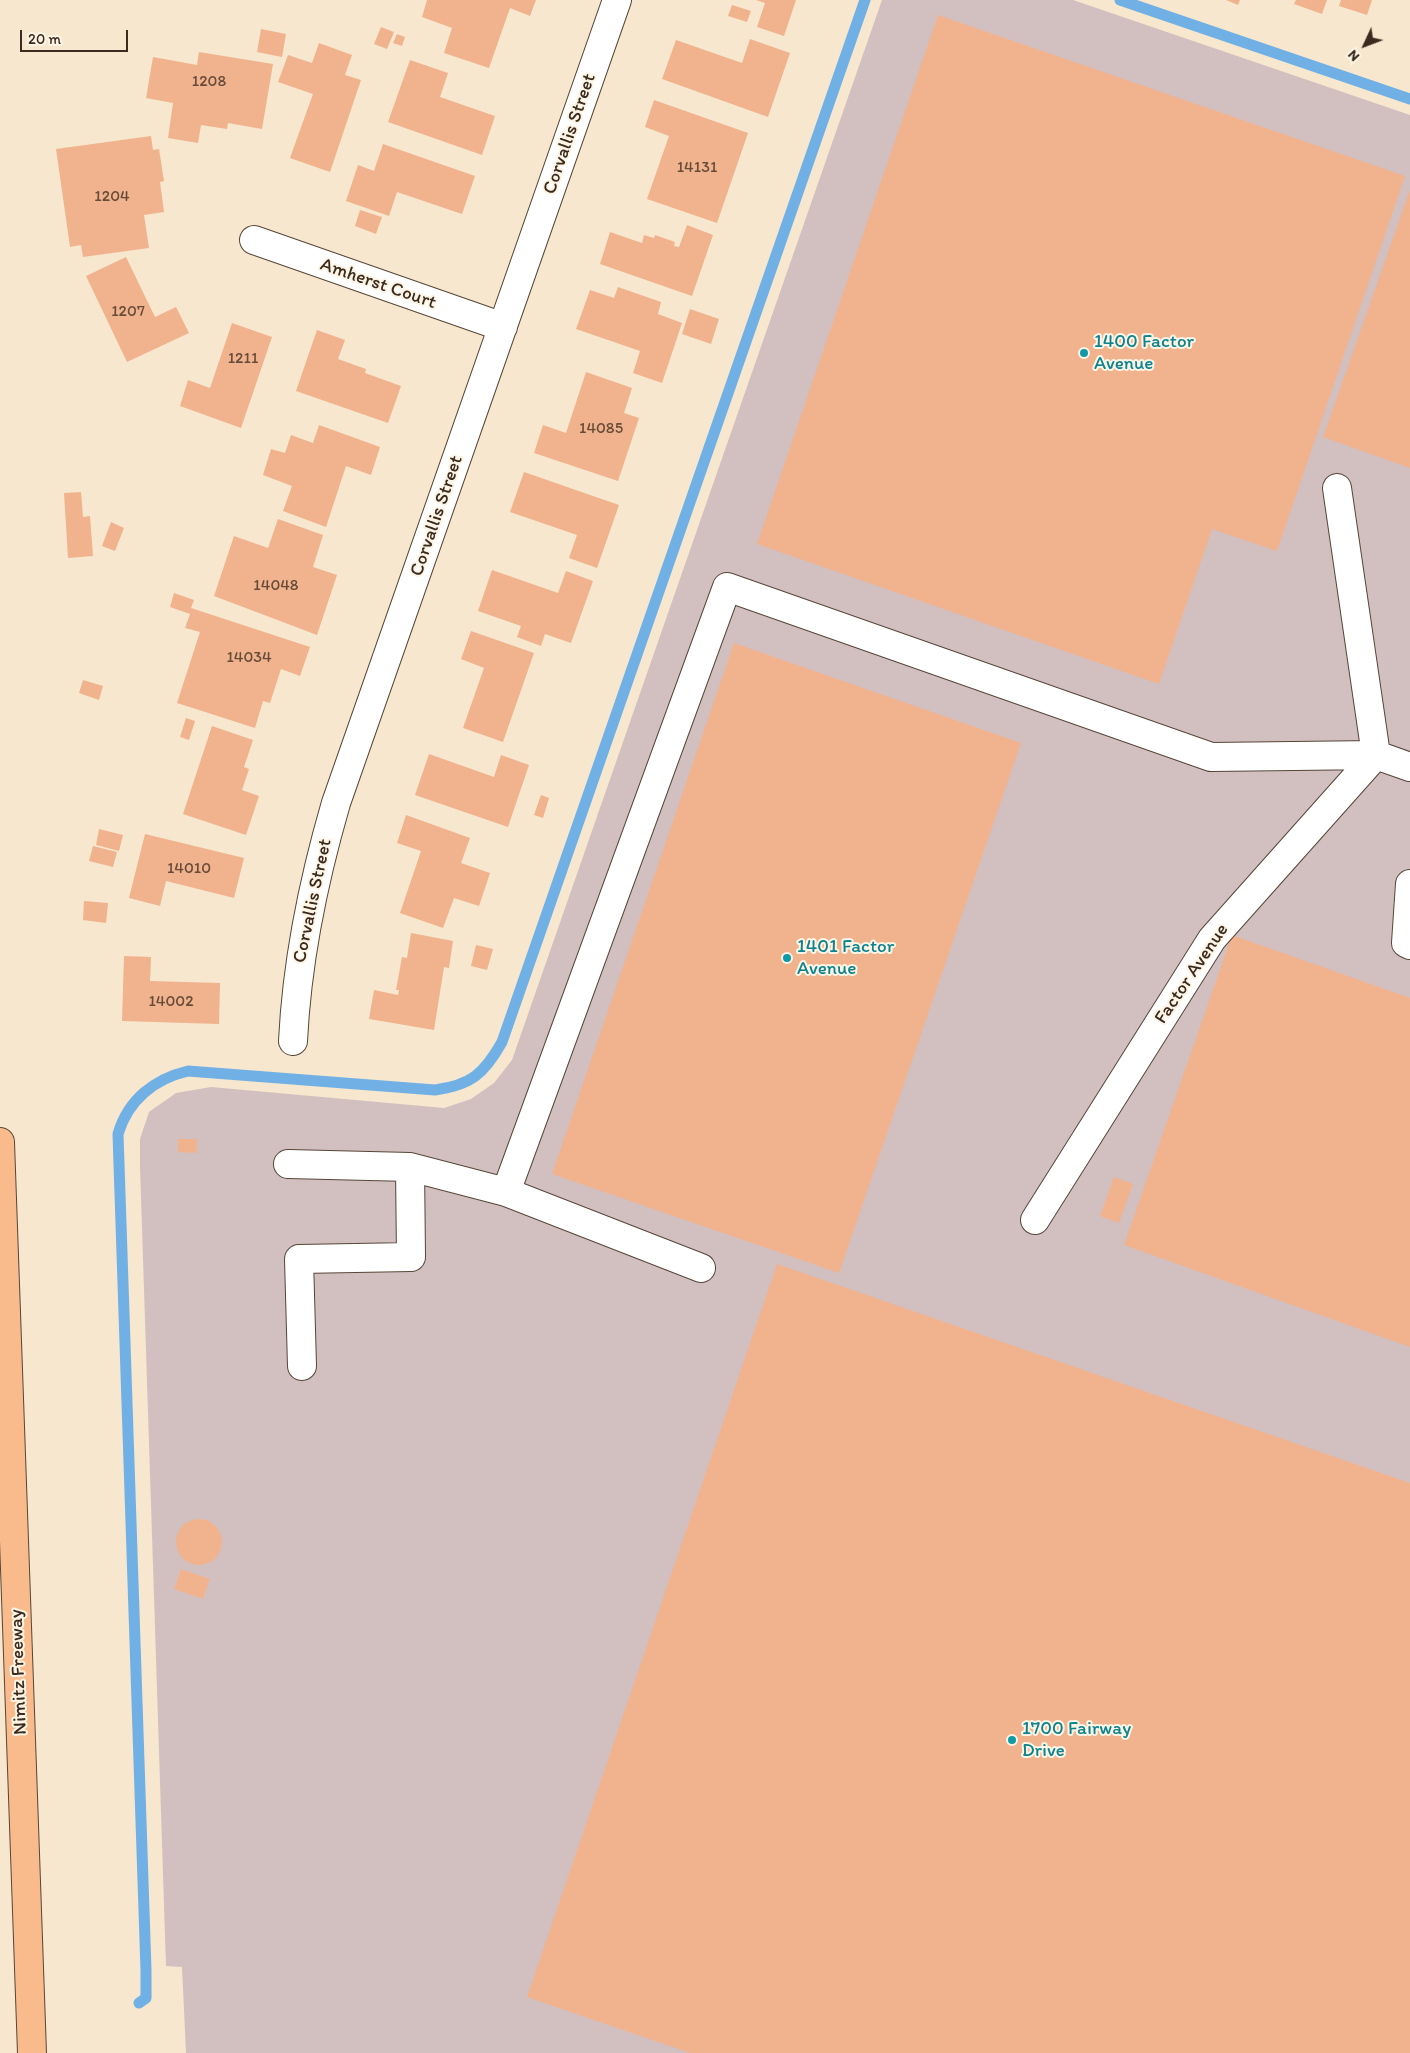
<!DOCTYPE html>
<style>
body{margin:0}
#map{position:relative;width:1410px;height:2053px;overflow:hidden;background:#f6e7ce;font-family:Itim,sans-serif}
canvas{display:block}
.north{position:absolute;left:1340px;top:20px;width:50px;height:50px;-webkit-text-stroke:4px #fcf5e5;paint-order:stroke;rotate:227deg;font-size:14px;font-weight:700;line-height:20px;text-align:center;color:#3b2a1e}
.north::after{content:'';display:block;margin:auto;width:18px;height:22px;background:#3b2a1e;clip-path:polygon(50% 0,100% 100%,50% 72%,0 100%)}
.scale{position:absolute;left:20px;top:30px;width:108px;height:22px;box-sizing:border-box;border:2px solid #3b2a1e;border-top:0;padding-left:6px;font-size:15px;line-height:18px;white-space:nowrap;color:#3b2a1e;-webkit-text-stroke:4px #fcf5e5;paint-order:stroke}
</style>
<div id="map">
<canvas width="1410" height="2053"></canvas>
<div class="north">N</div>
<div class="scale">20 m</div>
</div>
<script>
const ctx = document.querySelector('canvas').getContext('2d');
ctx.lineJoin = 'round';
function fillPath(path, color) { ctx.fillStyle = color; ctx.fill(path, 'evenodd'); }
function stroke(path, color, width, dash) { ctx.strokeStyle = color; ctx.lineWidth = width; ctx.lineCap = dash ? 'butt' : 'round'; ctx.setLineDash(dash || []); ctx.stroke(path); }
function write(font, color, halo, rows, align = 'center') {
  ctx.font = font + ' Itim,sans-serif'; ctx.lineWidth = 4; ctx.setLineDash([]); ctx.textBaseline = 'middle'; ctx.strokeStyle = halo; ctx.fillStyle = color; for (const [text, x, y, turn = 0] of rows) {
    ctx.save(); ctx.translate(x, y); ctx.rotate((+turn || 0) * Math.PI / 180); ctx.textAlign = isNaN(turn) ? turn : align; if (halo) ctx.strokeText(text, 0, 0); ctx.fillText(text, 0, 0); ctx.restore();
  }
}
const industrial = new Path2D(`
 M882,0H1073L1410,115V2053H186L182,1967L166,1966L140,1166V1139L149,1112L176,1093L211,1087L444,1108L471,1099L494,1083L512,1060Z`);
const stream = new Path2D(`
 M1120,0L1410,99
 M139,2003L146,1998V1970L118,1134C128,1100 154,1079 188,1071L435,1090C471,1085 484,1074 502,1042L865,0`);
const building = new Path2D(`
 M427,0H536L530,16L510,8L489,68L444,53L452,28L422,17Z
 M756,0H796L784,36L757,27L765,3Z
 M1226,0H1240L1238,5Z
 M1296,0H1327L1322,14L1294,4Z
 M1341,0H1372L1367,15L1339,6Z
 M732,5L751,11L747,22L728,16Z
 M938,15L1405,176L1277,551L1212,529L1159,684L757,544Z
 M381,27L394,32L387,49L374,44Z
 M261,29L286,34L282,57L257,52Z
 M397,34L405,37L402,46L393,43Z
 M750,39L790,53L768,117L662,79L676,40L742,63Z
 M319,43L352,55L345,75L361,80L330,172L290,158L313,94L278,82L288,55L312,63Z
 M199,52L273,64L262,129L228,123L227,129L201,125L198,143L168,138L173,103L146,98L153,57L197,65Z
 M410,60L448,73L440,97L495,116L482,155L388,122Z
 M654,100L748,133L717,223L647,199L669,136L645,127Z
 M151,136L153,150L159,149L164,181L160,182L164,212L144,215L149,248L83,257L81,245L70,247L56,149Z
 M383,144L475,176L462,214L397,192L389,216L346,201L358,165L374,171Z
 M1410,190V468L1323,437Z
 M360,210L382,217L376,234L355,226Z
 M687,225L713,235L692,296L600,264L610,232L642,243L644,235L654,238L655,235L675,242L674,246L679,247Z
 M126,257L155,317L176,307L189,333L127,362L86,276Z
 M618,287L661,302L658,314L682,323L662,383L633,373L640,351L576,329L590,290L614,298Z
 M690,309L719,319L711,344L682,334Z
 M232,323L272,337L241,428L180,406L188,380L210,388Z
 M317,330L345,340L338,359L366,369L365,373L401,386L388,423L296,391Z
 M586,372L632,388L624,413L639,418L618,481L534,453L543,425L566,433Z
 M319,425L380,447L371,475L346,466L326,527L283,511L292,486L263,475L271,449L285,453L291,435L313,443Z
 M524,472L619,505L597,568L569,558L577,535L510,512Z
 M81,492L83,517L90,516L93,556L68,558L64,493Z
 M278,519L323,535L313,567L337,575L317,635L214,596L234,536L268,548Z
 M111,522L124,528L115,551L102,546Z
 M492,570L558,593L566,571L593,581L571,643L545,634L541,646L517,637L521,626L478,611Z
 M174,593L194,600L191,608L310,647L300,676L281,669L270,703L263,701L255,728L177,703L200,632L185,628L190,614L170,607Z
 M471,631L534,653L503,742L463,728L484,668L461,659Z
 M734,643L1021,743L839,1273L552,1174Z
 M83,680L103,686L99,700L79,693Z
 M186,718L195,721L189,740L180,737Z
 M212,726L253,740L244,767L249,769L242,790L259,796L246,835L183,814Z
 M429,754L494,777L501,755L529,765L508,827L415,795Z
 M541,795L549,798L543,818L534,815Z
 M406,815L470,838L461,863L490,873L479,906L454,898L443,928L400,913L421,851L397,843Z
 M99,829L123,835L119,851L96,845Z
 M145,834L244,858L234,898L166,881L160,906L129,898Z
 M93,846L117,852L113,867L89,861Z
 M84,901L108,903L106,923L83,920Z
 M411,933L453,941L449,968L444,967L434,1030L369,1019L374,990L398,995L399,990H396L402,957L407,958Z
 M1232,935L1410,998V1347L1124,1245Z
 M476,945L493,949L487,970L471,966Z
 M124,956L151,957L150,981L220,983L219,1024L122,1021Z
 M178,1139H197V1153L178,1152Z
 M1114,1177L1133,1184L1119,1223L1100,1216Z
 M777,1264L1410,1483V2053H690L527,1997Z
 M176 1542a23 23 0 1 1 46 0a23 23 0 1 1-46 0Z
 M181,1569L210,1579L203,1599L174,1589Z`);
const minor = new Path2D(`
 M254,240L503,327
 M1410,884L1406,943L1410,945
 M293,1041C297,959 313,882 336,803L617,0
 M288,1164L410,1167L506,1192L701,1268
 M506,1192L727,587L1211,757L1376,755L1337,488
 M1035,1220L1212,939L1376,755L1410,767
 M302,1366L299,1259L411,1257L410,1167`);
const highway = new Path2D(`
 M0,1142L32,2053`);
const markers = [
 [1084,353,5,"#0f9aa8"],
 [787,958,5,"#0f9aa8"],
 [1012,1740,5,"#0f9aa8"]
];
const numberNames = [
 ["1208",209,82],
 ["14131",697,168],
 ["1204",112,197],
 ["1207",128,312],
 ["1211",243,359],
 ["14085",601,429],
 ["14048",276,586],
 ["14034",249,658],
 ["14010",189,869],
 ["14002",171,1002]
];
const streetNames = [
 ["Corvallis Street",570,134,-71],
 ["Amherst Court",378,284,19],
 ["Corvallis Street",437,516,-71],
 ["Corvallis Street",313,901,-78],
 ["Factor Avenue",1192,974,-56],
 ["Nimitz Freeway",19,1672,-92]
];
const cultureNames = [
 ["1400 Factor",1094,342],
 ["Avenue",1094,364],
 ["1401 Factor",797,947],
 ["Avenue",797,969],
 ["1700 Fairway",1022,1729],
 ["Drive",1022,1751]
];
fillPath(industrial, '#d2bfc0');
stroke(stream, '#70b0e4', 11);
fillPath(building, '#f1b38d');
stroke(minor, '#574638', 30);
stroke(highway, '#574638', 30);
stroke(minor, '#fff', 28);
stroke(highway, '#fabb8c', 28);
for (const [x, y, r, color] of markers) { const dot = new Path2D(); dot.arc(x, y, r, 0, 2 * Math.PI); ctx.fillStyle = color; ctx.fill(dot); stroke(dot, '#fcf5e5', 2); }
write('16px', '#684c3a', null, numberNames);
write('19px', '#3b2a1e', '#fcf5e5', streetNames);
write('19px', '#0d838f', '#fcf5e5', cultureNames, 'left');
</script>
